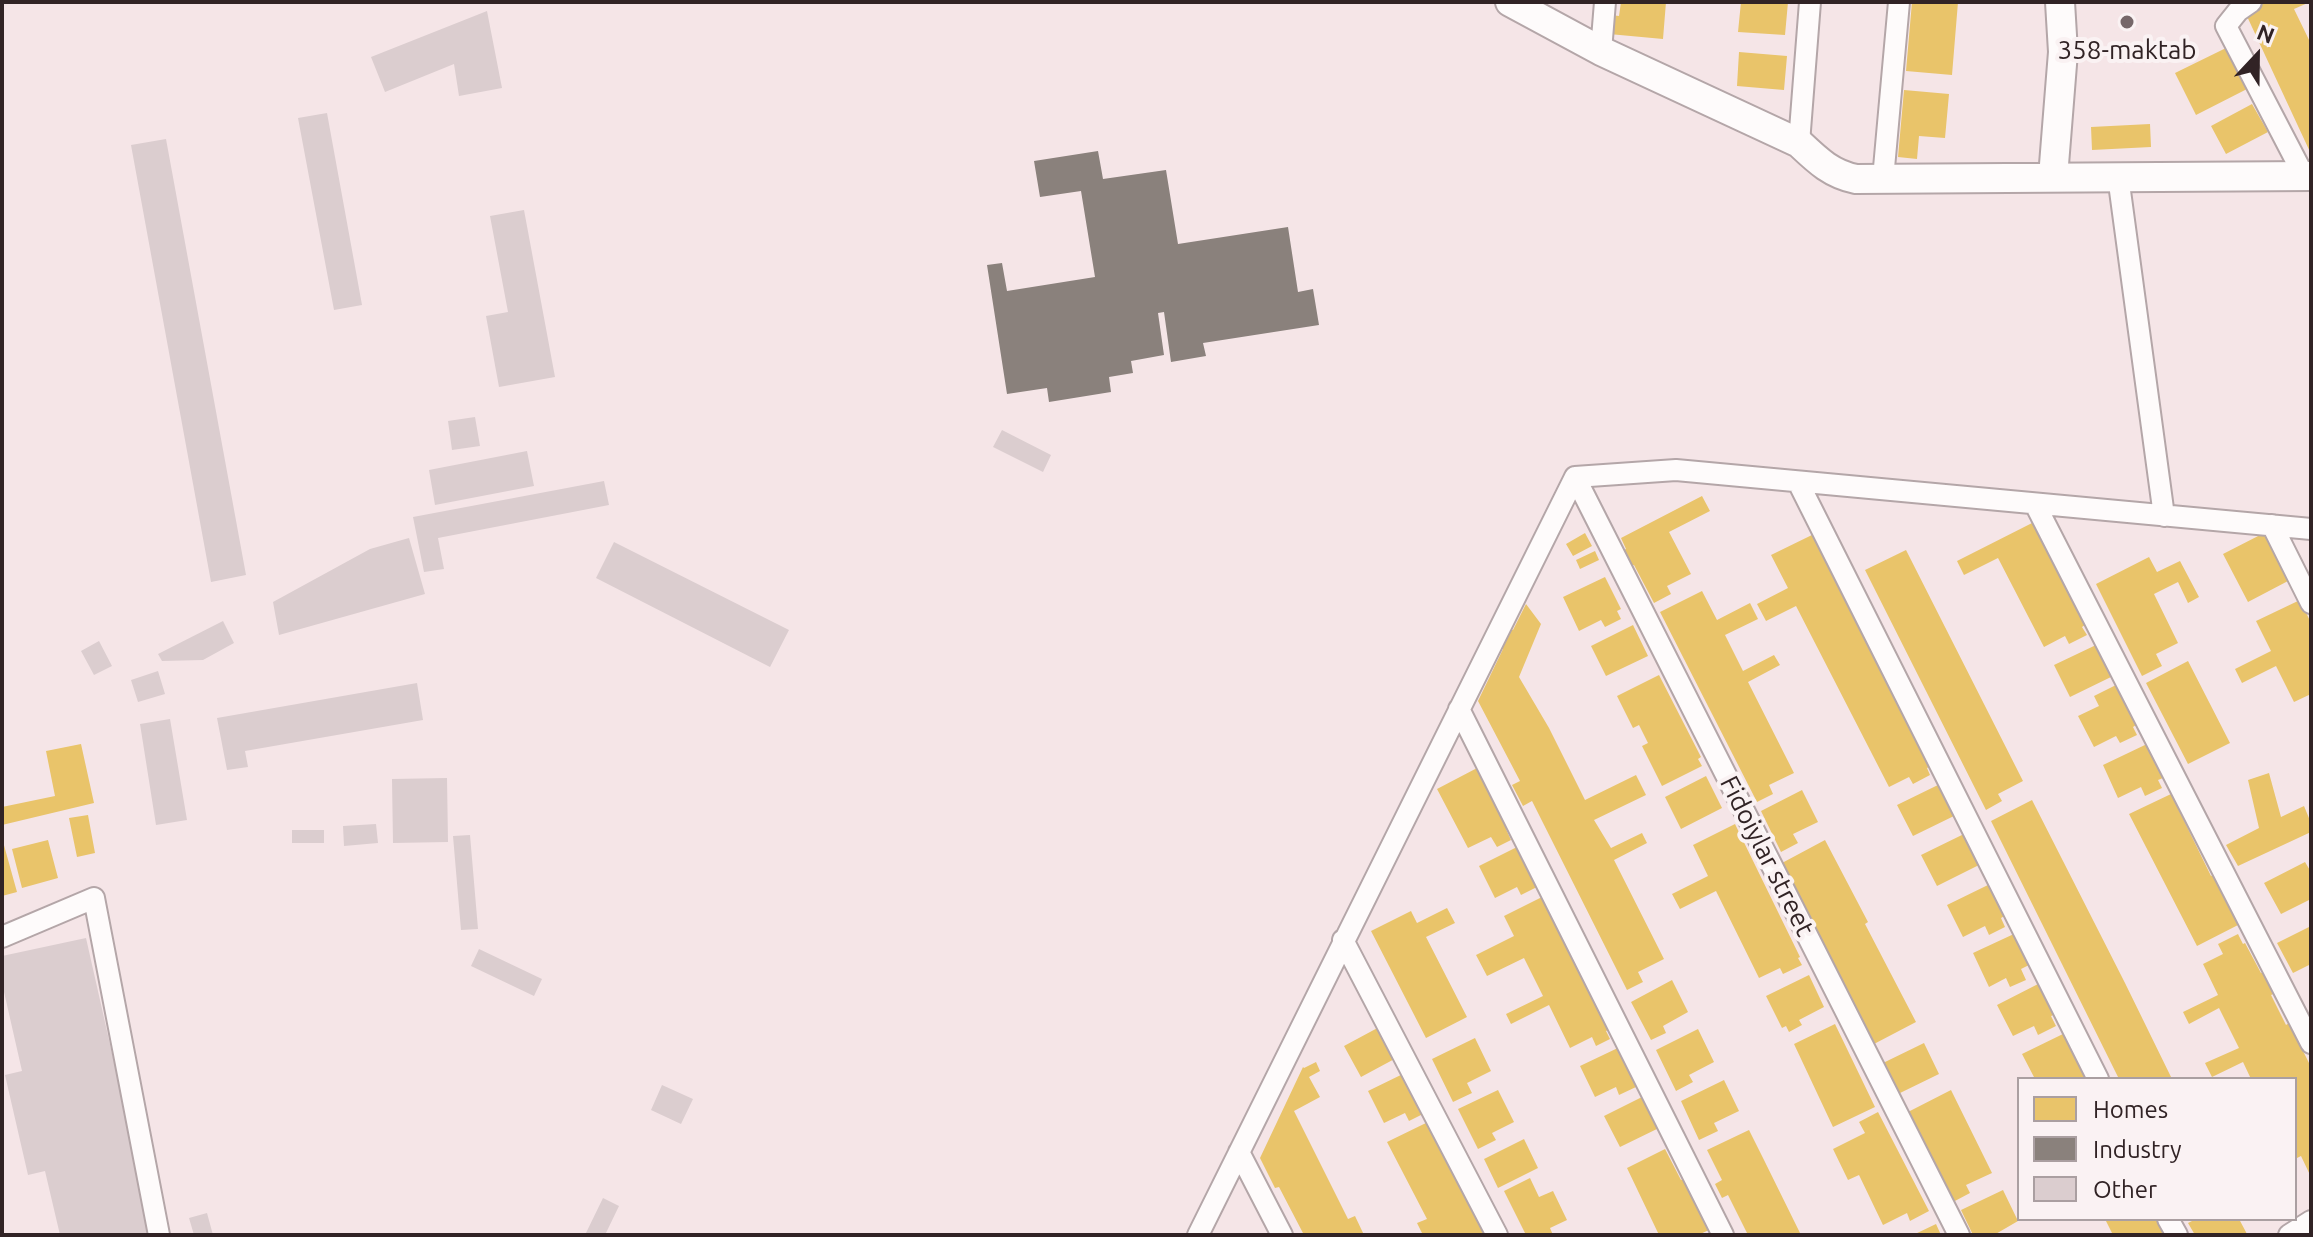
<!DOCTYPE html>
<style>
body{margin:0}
#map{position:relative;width:2313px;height:1237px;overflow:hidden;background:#f5e5e7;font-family:Ubuntu,sans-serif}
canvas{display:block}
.frame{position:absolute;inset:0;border:4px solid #312325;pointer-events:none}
.legend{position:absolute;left:2017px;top:1077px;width:280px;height:144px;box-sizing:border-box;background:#faf2f3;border:2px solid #aa9fa1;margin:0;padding:10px 14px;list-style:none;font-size:24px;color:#312325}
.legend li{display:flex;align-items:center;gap:16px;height:40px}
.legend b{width:40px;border:2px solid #aa9fa1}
.north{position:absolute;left:2217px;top:16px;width:80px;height:80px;-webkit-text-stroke:6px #faf2f3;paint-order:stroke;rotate:22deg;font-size:22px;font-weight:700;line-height:32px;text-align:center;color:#312325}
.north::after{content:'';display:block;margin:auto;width:28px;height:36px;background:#312325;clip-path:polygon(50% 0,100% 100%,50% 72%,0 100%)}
</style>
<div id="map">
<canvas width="2313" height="1237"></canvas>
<div class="frame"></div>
<ul class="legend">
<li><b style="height:22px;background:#e9c46a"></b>Homes</li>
<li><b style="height:22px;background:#8a817c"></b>Industry</li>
<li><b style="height:22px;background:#dbcdcf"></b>Other</li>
</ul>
<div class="north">N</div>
</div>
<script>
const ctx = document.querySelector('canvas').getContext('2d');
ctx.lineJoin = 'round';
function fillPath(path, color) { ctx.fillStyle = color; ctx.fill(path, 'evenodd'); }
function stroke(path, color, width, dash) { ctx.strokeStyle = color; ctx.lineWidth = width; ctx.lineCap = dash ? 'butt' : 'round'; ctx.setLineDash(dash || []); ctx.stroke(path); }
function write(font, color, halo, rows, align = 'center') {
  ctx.font = font + ' Ubuntu,sans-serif'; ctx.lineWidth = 8; ctx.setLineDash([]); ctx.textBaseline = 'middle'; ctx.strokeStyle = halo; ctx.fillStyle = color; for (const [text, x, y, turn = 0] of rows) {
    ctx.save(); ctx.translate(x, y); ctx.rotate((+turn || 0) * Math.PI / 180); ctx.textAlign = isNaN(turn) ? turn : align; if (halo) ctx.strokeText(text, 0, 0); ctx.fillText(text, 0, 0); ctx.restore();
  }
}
const homes = new Path2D(`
 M1621,2H1666L1663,39L1609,34L1611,15L1619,16Z
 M1741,2H1788L1785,35L1738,32Z
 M1912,2H1958L1952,75L1906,71Z
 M2267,2H2310L2294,9L2311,44V154L2245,12Z
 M2226,48L2247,89L2196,115L2175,73Z
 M1739,52L1787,56L1784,90L1737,86Z
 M1904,90L1949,94L1945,138L1919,136L1917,159L1898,157Z
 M2252,104L2268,132L2226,154L2211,126Z
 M2150,124L2151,147L2092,150L2091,127Z
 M1702,496L1710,511L1669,532L1691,574L1667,586L1671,594L1654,603L1634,565L1629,567L1620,552L1626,549L1621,538Z
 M2038,520L2050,542L2044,545L2059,575L2064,572L2074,592L2069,595L2085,625L2082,627L2087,635L2069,644L2065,636L2044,647L1998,558L1964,575L1957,561Z
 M1585,533L1592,546L1573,556L1566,544Z
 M2264,533L2288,581L2248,602L2223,554Z
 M1814,534L1931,766L1927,768L1930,775L1913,784L1909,777L1889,787L1796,606L1766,621L1757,604L1788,588L1771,555Z
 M1906,550L2023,781L1998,794L2002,801L1986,810L1865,570Z
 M1595,551L1599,560L1580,569L1576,560Z
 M2149,557L2157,572L2180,561L2199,597L2188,603L2178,582L2154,594L2178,643L2156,654L2162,666L2142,676L2096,584Z
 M1605,577L1621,609L1617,611L1621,619L1605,627L1601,620L1579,631L1563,597Z
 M1702,591L1717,620L1750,603L1758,619L1725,635L1743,671L1774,655L1780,665L1748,682L1794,773L1769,785L1773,794L1757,802L1660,612Z
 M2300,600L2311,623V694L2294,702L2276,666L2242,683L2235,669L2271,651L2256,621Z
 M1526,604L1541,624L1519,677L1549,728L1585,800L1636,775L1646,795L1594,820L1611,848L1642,833L1647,843L1614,860L1664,959L1638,972L1643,982L1627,990L1532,801L1523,806L1512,785L1520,781L1478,701L1503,649L1498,646L1507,628L1513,630Z
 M1633,625L1648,656L1606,676L1591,646Z
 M2096,645L2111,677L2070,697L2054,665Z
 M2188,661L2230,743L2188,764L2146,683Z
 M1659,675L1701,757L1698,759L1702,766L1662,786L1642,746L1648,743L1639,725L1633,728L1617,696Z
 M2116,685L2136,725L2133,727L2137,735L2120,743L2116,736L2094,747L2078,716L2099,706L2094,696Z
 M81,744L94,803L2,825V807L55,796L46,751Z
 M2147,744L2163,778L2158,780L2162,788L2145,796L2141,787L2118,798L2103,765Z
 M1479,767L1510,827L1506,829L1511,840L1497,847L1491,837L1468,848L1437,789Z
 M2269,773L2281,817L2304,806L2311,823V832L2238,866L2226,845L2259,828L2248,780Z
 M1706,776L1722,808L1681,829L1665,797Z
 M1940,784L1956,815L1913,836L1897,805Z
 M1802,790L1818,822L1793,834L1798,843L1781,852L1761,811Z
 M2171,794L2211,876L2215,874L2240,924L2197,946L2129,814Z
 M2032,800L2125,983L2172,1079H2119L1991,821Z
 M88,815L95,853L77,857L69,818Z
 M1735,824L1800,957L1798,958L1802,965L1783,974L1780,968L1759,978L1716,891L1680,909L1672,894L1708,876L1693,845Z
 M1966,833L1981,864L1937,886L1921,855Z
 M2,838L17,892L2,896Z
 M48,840L58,878L22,888L12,849Z
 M1825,840L1868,922L1865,924L1916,1022L1874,1044L1782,863Z
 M1521,845L1537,877L1533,878L1537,887L1521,895L1517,887L1495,898L1479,866Z
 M2305,862L2311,872V899L2281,914L2264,883Z
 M1990,884L2006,915L2001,918L2005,927L1989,935L1985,926L1963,937L1947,905Z
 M1546,895L1612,1028L1606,1031L1610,1039L1596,1046L1592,1037L1570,1048L1549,1005L1511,1024L1506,1014L1543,996L1524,958L1487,976L1476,955L1514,936L1504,916Z
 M1447,908L1455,923L1426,937L1467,1017L1426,1038L1371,931L1411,911L1417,923Z
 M2311,926V964L2293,973L2277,943Z
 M2016,933L2031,964L2021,969L2026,980L2010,987L2006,978L1989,987L1973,953Z
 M2238,934L2243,944L2245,943L2261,973L2266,972L2276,993L2271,995L2286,1025L2289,1023L2311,1067V1177L2301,1156L2295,1159V1079H2251L2243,1062L2212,1077L2205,1063L2239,1048L2219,1008L2189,1024L2183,1012L2218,995L2203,964L2223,954L2218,944Z
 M1809,975L1824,1007L1799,1020L1802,1025L1789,1032L1786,1026L1782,1028L1766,996Z
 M1672,980L1688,1012L1663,1026L1666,1033L1651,1040L1631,1002Z
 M2040,983L2056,1014L2051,1016L2056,1026L2038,1035L2034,1026L2013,1036L1997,1005Z
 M1835,1024L1875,1107L1833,1127L1794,1044Z
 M1383,1025L1400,1056L1361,1077L1344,1046Z
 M1698,1029L1714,1062L1689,1075L1693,1082L1676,1091L1656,1050Z
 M2065,1033L2089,1079H2035L2022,1054Z
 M1475,1038L1491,1071L1467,1083L1472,1093L1453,1102L1432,1059Z
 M1924,1043L1939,1074L1898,1094L1883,1063Z
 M1622,1046L1637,1076L1632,1079L1636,1087L1619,1095L1616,1087L1595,1097L1580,1066Z
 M1316,1062L1320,1071L1309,1077L1320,1097L1294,1111L1348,1219L1355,1216L1364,1235H1304L1279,1187L1275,1188L1260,1158L1303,1067L1304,1068Z
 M1409,1071L1425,1113L1409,1121L1405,1113L1384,1123L1368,1091Z
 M1724,1080L1739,1111L1714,1123L1718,1131L1699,1140L1681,1101Z
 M1498,1090L1514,1122L1492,1133L1496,1140L1478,1149L1458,1109Z
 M1951,1090L1992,1173L1966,1185L1970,1193L1953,1202L1908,1112Z
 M1646,1095L1661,1127L1620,1147L1604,1116Z
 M1878,1112L1929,1211L1910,1221L1907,1213L1883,1225L1859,1175L1848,1180L1833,1149L1865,1133L1859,1122Z
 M1428,1122L1486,1235H1423L1417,1223L1427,1219L1387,1142Z
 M1749,1130L1764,1160L1801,1235H1748L1728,1195L1722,1198L1715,1184L1722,1180L1707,1150Z
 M1524,1139L1538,1168L1498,1188L1484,1159Z
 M1665,1149L1681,1180L1684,1179L1709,1230L1698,1235H1659L1627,1168Z
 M1530,1178L1539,1197L1553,1191L1567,1220L1550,1228L1553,1235H1526L1504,1191Z
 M2003,1190L2018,1221L1994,1235H1973L1961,1210Z
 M2105,1219H2164L2171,1232L2165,1235H2113Z
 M2196,1219H2239L2247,1234L2195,1235L2188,1223Z
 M1936,1224L1941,1235H1913Z`);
const industry = new Path2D(`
 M1098,151L1103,179L1166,170L1178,244L1288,227L1298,292L1313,289L1319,325L1203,343L1206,356L1171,362L1164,312L1158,313L1164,355L1131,361L1133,373L1109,377L1111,392L1049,402L1047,388L1007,394L987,265L1002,263L1007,291L1095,277L1081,191L1040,197L1034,161Z`);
const building = new Path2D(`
 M487,11L502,88L459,96L454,64L385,92L371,57Z
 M327,113L362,305L334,310L298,118Z
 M166,139L246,575L211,582L131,145Z
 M524,210L555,377L499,387L486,316L508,312L490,216Z
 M475,417L480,446L452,450L448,421Z
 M1002,430L1051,455L1043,472L993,447Z
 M527,451L534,486L435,505L429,470Z
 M604,481L609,505L438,538L444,569L424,572L413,517Z
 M409,538L425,594L279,635L273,602L370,549Z
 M614,542L789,630L770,667L596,578Z
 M223,621L234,643L203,660L162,661L158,654Z
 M99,641L112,666L94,675L81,651Z
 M158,671L165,694L138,702L131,680Z
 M417,683L423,720L245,751L248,767L227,770L217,718Z
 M170,719L187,820L156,825L140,724Z
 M447,778L448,842L393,843L392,779Z
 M376,824L378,843L344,846L343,826Z
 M292,830H324V843H292Z
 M470,835L478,929L461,930L453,836Z
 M86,938L153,1235H60L45,1171L28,1175L5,1075L22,1071L2,983V956Z
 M479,949L542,979L534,996L471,966Z
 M662,1085L693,1099L681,1124L651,1110Z
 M603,1198L619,1206L605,1235H585Z
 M207,1213L213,1235H194L189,1218Z`);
const street = new Path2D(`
 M2251,2L2238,11L2226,26L2304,176
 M1601,51L1605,2
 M1799,143L1810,2
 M2118,176L2164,516
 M1883,179L1899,2
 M1575,477L1959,1235
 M1575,477L1676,470L2311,529
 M1798,482L2098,1079
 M2035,504L2311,1043
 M2272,525L2311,603
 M1459,709L1723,1235
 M2,937L94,898L159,1235
 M1343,940L1497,1235
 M1239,1152L1282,1235
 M2168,1219L2177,1235
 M1198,1235L1575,477
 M2289,1235L2311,1221`);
const secondary = new Path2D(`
 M1510,2L1601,51L1799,143C1817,160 1831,174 1856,179L2311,176
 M2053,177L2063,52L2060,2`);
const markers = [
 [2127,22,8,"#766769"]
];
const poiNames = [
 ["358-maktab",2127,50]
];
const streetNames = [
 ["Fidoiylar street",1767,856,63]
];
fillPath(homes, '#e9c46a');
fillPath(industry, '#8a817c');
fillPath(building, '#dbcdcf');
stroke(street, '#b4a6a8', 24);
stroke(secondary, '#b4a6a8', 32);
stroke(street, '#fefbfb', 20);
stroke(secondary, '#fefbfb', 28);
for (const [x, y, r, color] of markers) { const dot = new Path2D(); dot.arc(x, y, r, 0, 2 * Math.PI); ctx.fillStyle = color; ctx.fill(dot); stroke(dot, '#faf2f3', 3); }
write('26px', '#312325', '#faf2f3', poiNames);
write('26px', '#312325', '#faf2f3', streetNames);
</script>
